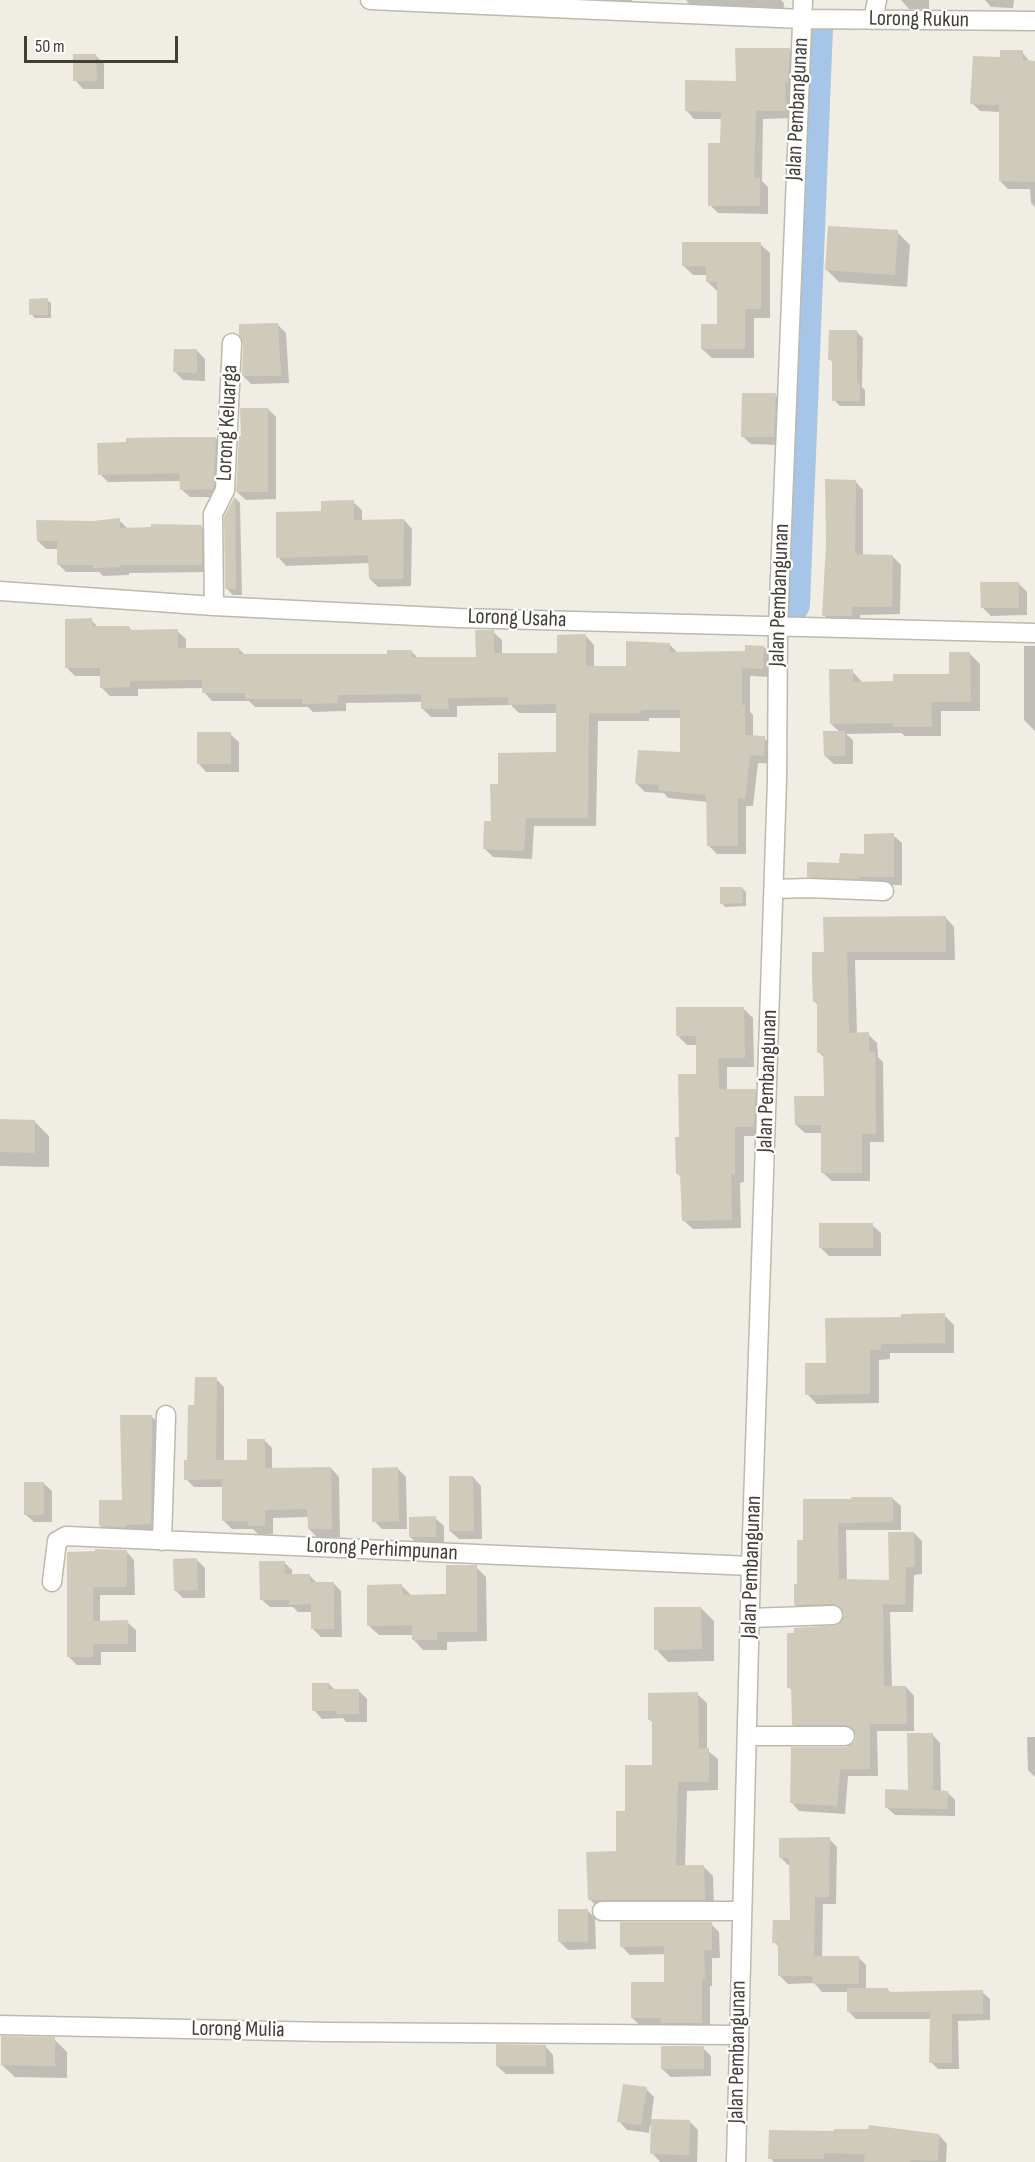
<!DOCTYPE html>
<style>
body{margin:0}
#map{position:relative;width:1035px;height:2162px;overflow:hidden;background:#f0ede4;font-family:"Sofia Sans Condensed",sans-serif}
canvas{display:block}
.scale{position:absolute;left:24px;top:36px;width:154px;height:27px;box-sizing:border-box;border:3px solid #413e35;border-top:0;padding-left:8px;font-size:18px;line-height:21px;white-space:nowrap;color:#413e35;-webkit-text-stroke:4px #fff;paint-order:stroke}
</style>
<div id="map">
<canvas width="1035" height="2162"></canvas>
<div class="scale">50 m</div>
</div>
<script>
const ctx = document.querySelector('canvas').getContext('2d');
ctx.lineJoin = 'round';
function fillPath(path, color) { ctx.fillStyle = color; ctx.fill(path, 'evenodd'); }
function stroke(path, color, width, dash) { ctx.strokeStyle = color; ctx.lineWidth = width; ctx.lineCap = dash ? 'butt' : 'round'; ctx.setLineDash(dash || []); ctx.stroke(path); }
function write(font, color, halo, rows, align = 'center') {
  ctx.font = font + ' "Sofia Sans Condensed",sans-serif'; ctx.lineWidth = 4.5; ctx.setLineDash([]); ctx.textBaseline = 'middle'; ctx.strokeStyle = halo; ctx.fillStyle = color; for (const [text, x, y, turn = 0] of rows) {
    ctx.save(); ctx.translate(x, y); ctx.rotate((+turn || 0) * Math.PI / 180); ctx.textAlign = isNaN(turn) ? turn : align; if (halo) ctx.strokeText(text, 0, 0); ctx.fillText(text, 0, 0); ctx.restore();
  }
}
const shadow = new Path2D(`
 M602,0H632V4L605,3Z
 M686,0H781L784,3L783,14L695,10Z
 M901,0H929V9H909Z
 M985,0H1014L1013,8L991,7Z
 M789,49L797,58L794,118L763,119L762,181L768,187V214L718,213L710,205L722,145V119H694L686,110L737,83Z
 M1022,52L1030,62H1035V207L1031,203L1030,189H1008L1000,181V112L980,111L972,103L1001,58Z
 M96,56L104,64V89H83L75,80Z
 M897,232L910,245L907,287L839,282L826,269Z
 M760,244L770,253V318H754V358H712L702,349L718,326V292L708,282V275H693L683,265Z
 M47,300L51,303V318H35L31,314Z
 M278,325L286,333L289,383L251,384L243,376Z
 M857,332L863,338L862,387L865,390V406H840L834,400L833,363L830,359Z
 M197,351L205,359V381L183,380L175,372Z
 M775,395L784,403L782,445L751,444L742,436Z
 M268,409L276,417V499L246,500L237,492Z
 M216,438L224,446L221,497H190L181,489V481L108,482L100,474Z
 M855,481L863,490V556L893,557L901,565L900,614L860,615V624H832L824,615Z
 M235,498L240,503L242,595H233L227,589L226,517Z
 M353,502L362,510V521L404,520L412,529L411,586L378,587L370,579V563L286,566L278,557L322,512Z
 M119,520L128,529L201,526L209,534L210,572L129,573V575L103,576L99,572H66L58,564V549H46L38,541L92,522Z
 M1018,583L1027,592V615L991,616L982,607Z
 M91,620L99,628L129,627L133,632L177,631L186,639V650L239,649L245,655H388L411,651L418,658H477L493,632L502,640V654H558L586,636L594,645V667H627L669,644L678,653H746L764,647L772,656L771,677L750,676V712L753,715V737L764,738L773,747L772,764L758,763L753,806H746V854H717L708,845L707,802L668,798L664,793L645,792L636,783L682,754L681,718H649V721H598L596,826H534L532,859L493,857L484,848L492,823L499,786L557,754L558,713H519L511,705L457,706V717H431L422,708V702L346,703V711L313,712L308,707H255L249,701H212L204,692V688L138,689V696H110L101,687V676H75L67,668Z
 M1024,646H1035V731L1024,720Z
 M970,654L980,664V711H941V736H905L901,733L846,734L853,740V764H834L825,756L840,732L831,724L852,671L863,683L895,682L951,675Z
 M230,734L239,742V772H206L198,763Z
 M893,835L902,843V885H817L809,876L866,855Z
 M742,888L746,892V906L725,907L722,903Z
 M946,918L954,927L955,960H855L857,1034H868L877,1043L878,1057L883,1062L884,1142H870V1181H832L823,1173V1133H805L796,1125L826,1097L825,1059L819,1052V1006L814,1001L825,954Z
 M744,1009L753,1018L754,1067H727V1090L755,1091L764,1100L763,1136H744V1182L740,1183L741,1228L693,1229L683,1220L682,1178L677,1173L680,1138L697,1075V1045H687L678,1036Z
 M0,1121H34L49,1136V1167L0,1166Z
 M872,1225L881,1233V1256H829L821,1248Z
 M944,1315L954,1325V1353H890V1359L879,1360V1403L817,1404L807,1394L827,1364L903,1318Z
 M216,1379L224,1387V1461H249L264,1440L272,1448V1469L331,1468L339,1477L340,1537H317L309,1529V1517L273,1518V1534H258L253,1529H232L224,1521L223,1487H194L186,1479L196,1407Z
 M151,1416L160,1424L159,1532L109,1534L101,1526L124,1502Z
 M398,1469L406,1477L407,1529H382L374,1521Z
 M473,1477L481,1486L482,1539H459L450,1531Z
 M43,1483L52,1491V1522H34L25,1514Z
 M892,1498L901,1506V1530H846L847,1581L890,1582L914,1533L922,1541V1574L914,1575L913,1612H890L892,1687H906L914,1696V1731H877L878,1776H848L845,1814L799,1811L791,1802L846,1749L856,1743L857,1734L802,1732L793,1724V1691L788,1687L839,1626L845,1613H804L795,1605L804,1542V1501Z
 M435,1518L444,1526V1545H419L410,1537Z
 M126,1551L134,1560L135,1595H100V1622H127L136,1630V1652H101V1665H77L68,1656L97,1553Z
 M197,1560L205,1568V1598H183L175,1590Z
 M284,1562L292,1570V1575H309L317,1583H333L341,1591L342,1637H321L313,1629L312,1612H298L293,1607H270L261,1599Z
 M476,1567L486,1577L487,1641L447,1642V1650H423L413,1639V1635H379L368,1625L402,1586L412,1596H448Z
 M701,1608L714,1621V1661L668,1662L656,1649Z
 M329,1684L335,1690H358L367,1699V1722H346L343,1718L322,1719L314,1710Z
 M697,1694L707,1703V1750L718,1759V1790L687,1791L685,1867H704L713,1876L714,1909L599,1908L589,1899L617,1853L626,1812L653,1767V1723L650,1720Z
 M932,1734L940,1743L941,1792H947L955,1800V1816L895,1815L886,1807L909,1791Z
 M1027,1737H1035V1777L1028,1770Z
 M829,1839L837,1847L836,1904H823L822,1958L858,1957L866,1965V1990L887,1989L891,1993L982,1992L990,1999V2020L958,2021L959,2069H938L931,2062V2019H856L849,2012L848,1992H822L814,1983L788,1984L780,1976L779,1947L774,1942L792,1922L791,1865H788L780,1857Z
 M587,1910L595,1918L596,1949L568,1950L559,1941Z
 M711,1924L719,1932L720,1958H712V1986H710V2031L641,2026L632,2018L666,1984V1954L630,1955L622,1947Z
 M54,2039L67,2052V2078L15,2077L2,2065Z
 M545,2046L553,2055L554,2074H506L497,2066Z
 M703,2048L711,2056V2076L671,2077L662,2069Z
 M646,2089L654,2097L651,2121H689L698,2130L697,2162H660L652,2153V2125H650L649,2133L627,2130L619,2121Z
 M939,2135L947,2144L946,2162H774L770,2158Z`);
const river = new Path2D(`
 M791,604L814,28`);
const building = new Path2D(`
 M735,48H790L788,82H785L786,111H756L754,178H760V206H708V143H720L721,112L685,111V80L736,81Z
 M1000,50H1023V60L1035,61V182L999,181V105L970,104L973,56L1000,57Z
 M73,54H96L97,81H73Z
 M828,226L898,230L895,275L825,270Z
 M682,242H761V309H745V349H701V324H717V282H706V266H682Z
 M48,298V315H29V299Z
 M278,323L281,376H242L243,344L239,335V324Z
 M829,330H857V383H860V401H832V360H828Z
 M174,349H197V373L173,372Z
 M742,393H776L774,437H741Z
 M240,408H268V492H236L239,436H241Z
 M178,437H216L213,489L180,490L179,473L98,475L97,443L126,442V438Z
 M825,479L856,480L855,554L893,555L892,607H852V616H822L826,544Z
 M235,496L236,589H225L224,517Z
 M354,500V520L404,519L403,579H369L368,555L276,558V512L321,511V501Z
 M120,518V528L151,527V524L202,525V565H121V567L93,568V565H57V541H37L36,520L92,521Z
 M980,582H1019V608H981Z
 M92,618V626H129V630L178,629V648H239V654H387V650H412V657H476L475,630H494V653H557V635L586,634V666H626V641L670,643L669,652L745,651V645L764,646L763,669L742,668V705H745V735L765,736L764,756L750,755L745,799L738,798V846H707L706,795L658,790L659,785L635,783L638,750L680,752V710H641V713H589L588,818H526L524,851L483,849L484,821H491L490,784H498V753L556,752V704L508,705V697L448,698L449,709H421V694L338,695V703L302,704V699H245V693H202V680L130,681V687L100,688V668H65V619Z
 M949,652H970L971,702H931L932,727H894L893,723L830,724L829,669H853V682L893,681V674H949Z
 M823,731H845V756H824Z
 M197,732H231V764H197Z
 M894,833V877H859V879L807,877V862L839,863L840,853L864,854V834Z
 M720,887H742L743,903L720,904Z
 M946,916V952H847L849,1033L869,1032V1052H875L876,1134H862V1173H821V1125H795L794,1096H824L823,1053H817V1002H813L812,977V952H824L823,917Z
 M676,1007H744L745,1058H718L719,1089H756L754,1127H735V1174H731L732,1220L682,1221L680,1174H676L675,1137H679L678,1074H696V1036H676Z
 M0,1119L35,1120V1153L0,1152Z
 M819,1223H873V1248H819Z
 M945,1313V1343L881,1344V1350H870V1394L805,1395V1363H826L825,1318L901,1317V1314Z
 M195,1377H217L216,1460H247V1439H265V1468L331,1467L332,1529H308L307,1509L265,1510V1526H248V1521H222V1479L184,1480V1460H187L188,1405H194Z
 M120,1415H152L151,1524L126,1525V1527L99,1526V1500H122Z
 M398,1467L399,1521L372,1522V1468Z
 M449,1476H473L474,1531H449Z
 M24,1482H44V1515H24Z
 M851,1497H893V1522L838,1523L839,1579L889,1580L888,1532H914L915,1567H906L905,1605L883,1604L884,1686H906L907,1724H870V1769H840L837,1806L790,1803L791,1747H846L854,1742L856,1737L854,1730L846,1725H792L791,1688H787V1633H794V1628L838,1625L844,1615L842,1609L833,1604L794,1605V1584H797V1540H803V1499H851Z
 M436,1516V1537H409V1517Z
 M95,1549L127,1550V1587H93V1621L128,1620V1644H93V1657H67V1552L95,1551Z
 M197,1558L198,1590L174,1591L173,1559Z
 M259,1561H285V1574H310V1582H334V1629H311V1604L289,1605V1600H260Z
 M446,1565H477V1632H437V1640H412V1625L367,1626V1585L402,1584L403,1595L446,1594Z
 M654,1607H701L702,1649L654,1650Z
 M312,1683H329V1689H359V1714H336V1711H312Z
 M698,1692L699,1749L709,1748V1782H678L676,1865H704L705,1900H588L586,1852L616,1851V1811H625V1765H652V1720H648V1693Z
 M907,1733H933V1790L948,1791L947,1809L885,1808V1789L908,1790Z
 M830,1837L829,1897H815L814,1956H859V1984H813L812,1976H778V1943H772L773,1920H790L789,1858H779V1838Z
 M558,1909H588V1942H558Z
 M620,1922H712V1950H704L705,1979H702V2023H661V2018H631V1982H664V1946L620,1947Z
 M847,1988H888V1992L983,1990V2014H952V2063H929L930,2012H847Z
 M1,2036L55,2037V2066L1,2065Z
 M496,2044L546,2045V2066H496Z
 M661,2046H704V2069H661Z
 M623,2084L647,2087L641,2125L617,2122Z
 M651,2119L690,2120L689,2155L650,2154Z
 M869,2125L939,2134L938,2161L911,2160L910,2162H864L865,2154L824,2153V2159H768L769,2130L834,2131V2129H868Z`);
const minor = new Path2D(`
 M370,0L802,19L1035,21
 M873,20L877,0
 M0,591L214,606L458,618L1035,633
 M214,606L213,514L225,490L232,343
 M774,889L809,888L884,891
 M162,1541L166,1415
 M52,1582L57,1541L66,1536L751,1566
 M750,1618L833,1615
 M747,1736H845
 M602,1911H742
 M0,2025L327,2032L739,2035
 M736,2162L751,1566L777,780L778,627L803,0`);
const streetNames = [
 ["Lorong Rukun",919,20,1],
 ["Jalan Pembangunan",798,109,-87],
 ["Lorong Keluarga",228,423,-87],
 ["Jalan Pembangunan",780,595,-88],
 ["Lorong Usaha",517,619,2],
 ["Jalan Pembangunan",768,1081,-88],
 ["Lorong Perhimpunan",382,1550,3],
 ["Jalan Pembangunan",752,1567,-88],
 ["Lorong Mulia",238,2030,1],
 ["Jalan Pembangunan",738,2052,-89]
];
fillPath(shadow, '#0003');
stroke(river, '#a7c5e6', 38);
fillPath(building, '#d0cabb');
stroke(minor, '#bdb9ab', 21);
stroke(minor, '#fff', 18);
write('22px', '#413e35', '#fff', streetNames);
</script>
